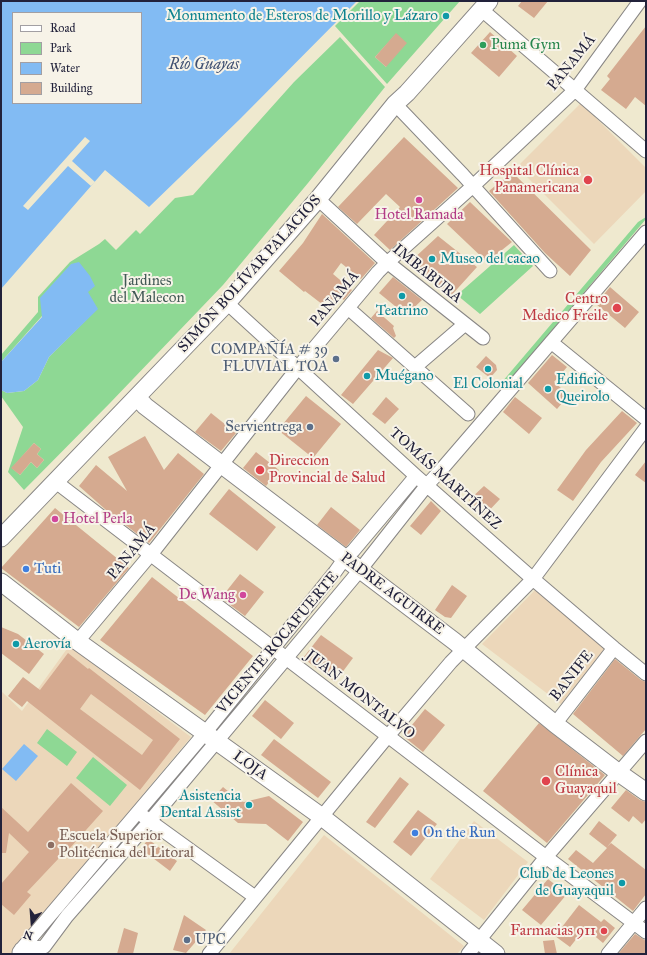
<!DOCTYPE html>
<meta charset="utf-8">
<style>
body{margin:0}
#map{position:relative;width:647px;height:955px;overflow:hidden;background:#efe9cf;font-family:"IM FELL Great Primer",serif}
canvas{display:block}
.frame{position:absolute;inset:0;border:2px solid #22223b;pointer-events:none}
.legend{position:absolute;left:12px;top:12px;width:130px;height:92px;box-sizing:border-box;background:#f7f3e8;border:1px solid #a29fa3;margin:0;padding:5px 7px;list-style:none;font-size:12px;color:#22223b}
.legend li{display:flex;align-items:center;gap:8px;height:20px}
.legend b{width:20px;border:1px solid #a29fa3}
.north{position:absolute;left:12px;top:903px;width:40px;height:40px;-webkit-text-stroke:3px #f7f3e8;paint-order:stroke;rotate:197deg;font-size:11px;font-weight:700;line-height:16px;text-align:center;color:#22223b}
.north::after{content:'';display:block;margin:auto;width:14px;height:18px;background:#22223b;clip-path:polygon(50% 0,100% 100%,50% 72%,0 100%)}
</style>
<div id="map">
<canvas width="647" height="955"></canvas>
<div class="frame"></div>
<ul class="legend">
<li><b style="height:5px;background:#fff"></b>Road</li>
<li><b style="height:11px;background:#8ed894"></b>Park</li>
<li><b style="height:11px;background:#82bbf3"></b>Water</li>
<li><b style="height:11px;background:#d5aa90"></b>Building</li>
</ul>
<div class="north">N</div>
</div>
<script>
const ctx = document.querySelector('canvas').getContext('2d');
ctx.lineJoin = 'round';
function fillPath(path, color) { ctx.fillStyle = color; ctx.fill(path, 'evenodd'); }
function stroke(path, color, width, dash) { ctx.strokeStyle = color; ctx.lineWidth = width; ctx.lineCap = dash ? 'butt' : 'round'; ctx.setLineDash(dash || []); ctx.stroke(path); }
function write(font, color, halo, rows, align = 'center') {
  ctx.font = font + ' "IM FELL Great Primer",serif'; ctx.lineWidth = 4; ctx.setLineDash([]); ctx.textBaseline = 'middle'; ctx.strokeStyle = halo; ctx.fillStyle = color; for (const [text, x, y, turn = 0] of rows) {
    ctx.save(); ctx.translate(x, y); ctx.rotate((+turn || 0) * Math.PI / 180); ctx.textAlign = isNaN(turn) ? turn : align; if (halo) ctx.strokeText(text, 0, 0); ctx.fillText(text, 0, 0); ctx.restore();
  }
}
const built = new Path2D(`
 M581,103L646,168V191L594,244L517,167Z
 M538,587L606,647L561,704L482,644Z
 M69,646L191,737L10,954H1V691L22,711Z
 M474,821L528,862L484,920L430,879Z
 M324,835L464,946L457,954H229Z`);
const green = new Path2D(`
 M360,1H460L387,84L335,26ZM396,34L386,67L375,57Z
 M340,37L385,87L308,183L223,285L110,403L24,490L8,472L23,427L1,396V390L7,393L24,391L38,380L49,357L97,309L42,316L1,362V355L38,312V297L70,262L99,244L105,239L116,250L136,230L140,234L175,198L193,195L294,82ZM34,443L41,449L37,454L44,460L37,468L31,462L20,475L12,468Z
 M646,217V219L505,386L502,382L638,222Z
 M514,245L533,266L480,314L457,295Z
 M47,729L77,752L67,766L37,743Z
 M93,757L127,785L110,806L76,778Z`);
const water = new Path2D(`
 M1,1H357L239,120L149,207L105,170L1,289ZM13,13H141V103H13Z
 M79,262L90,276L95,286L88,292L98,309L49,357L38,380L24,391L7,393L1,390V362L42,317L40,298L71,264Z
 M24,744L38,756L16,781L2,769Z`);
const pier = new Path2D(`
 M85,137L90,141L72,161L95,182L91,186L68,166L28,210L23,206Z`);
const building = new Path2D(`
 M522,1H548L534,18L518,6Z
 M646,26V106L635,97L626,109L601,90L610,79L607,76Z
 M490,32L517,56L499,77L471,53Z
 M396,33L407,43L386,67L375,57Z
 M404,137L458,188L390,250L374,235L400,207L386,194L357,224L338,207Z
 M512,172L591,250L570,276L545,253L489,191Z
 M470,202L512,242L487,262L447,224Z
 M322,214L375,263L361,279L341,263L333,274L352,290L344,300L341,298L331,311L305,291L304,292L279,271L303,243Z
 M438,236L477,267L449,298L411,261Z
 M393,277L422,300L406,315L379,293Z
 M610,287L639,312L625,328L596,304Z
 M377,311L394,326L393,328L396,336L394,338L371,318Z
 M378,350L393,358L353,404L341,395Z
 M552,355L567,367L554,382L569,395L557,409L528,383Z
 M486,356L496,365L497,370L490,378L476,367Z
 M306,396L341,424L313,458L278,430Z
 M386,397L399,409L385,424L372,414Z
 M515,397L542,418L529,434L503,412Z
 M622,411L637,423L601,462L573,501L557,490L586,450Z
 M211,413L236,433L221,451L195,432Z
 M145,436L164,470L178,453L204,474L149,543L106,510L79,486L96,465L127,491L108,457Z
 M34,443L41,449L37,454L44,460L37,468L31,462L20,475L11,468Z
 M256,452L279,470L266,486L243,468Z
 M646,461V483L635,475Z
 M484,486L500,499L484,516L469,500Z
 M229,489L276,527L257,551L209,514Z
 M431,501L441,511L421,535L410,526Z
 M331,507L360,530L346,547L317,525Z
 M55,508L129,568L79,627L1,568Z
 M240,574L264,592L245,616L221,598Z
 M152,577L253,656L205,715L100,640Z
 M452,585L467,596L451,618L445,617L435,610Z
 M1,627L18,634L44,654L29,674L1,653Z
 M321,635L353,658L335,682L303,658Z
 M68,653L88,669L89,668L180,739L140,790L27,701L22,707L8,696L23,677L40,690ZM91,694L153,740L142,755L80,709Z
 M615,659L641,680L646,682V729L623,756L573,714Z
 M265,700L294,723L281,739L252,716Z
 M425,709L445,725L423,752L403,736Z
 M539,723L605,775L547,843L483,791Z
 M274,739L331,782L318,798L261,755Z
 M400,777L409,784L375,828L366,822Z
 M71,783L103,811L61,858L60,857L27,892L31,895L14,915L1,904V884L29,852L9,833L6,853H1V807L28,832Z
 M223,787L240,801L244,802L269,796L303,822L288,841L266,824L238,823L211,800Z
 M626,790L640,800L646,802V819L642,824L633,816L629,822L611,808Z
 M418,810L437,824L411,856L393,842Z
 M599,821L617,835L607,847L611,843L646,870V894L633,911L568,859L576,850L593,863L607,848L589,834Z
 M148,839L177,861L170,871L141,849Z
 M548,879L567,894L541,925L522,910Z
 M579,905L601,922L604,919L615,928L603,943L585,928L570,947L555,936Z
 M184,915L206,930L186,953L173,950Z
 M124,928L138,933L133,954H117Z
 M635,934L646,941V954H618Z
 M554,940L557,954H545L543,941Z`);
const minor = new Path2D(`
 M482,10L646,151
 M395,104L463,175L550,271
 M318,199L382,258L483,338
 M227,303L416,476L533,579L614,648L646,674
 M348,308L468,414
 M551,342L646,419
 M415,367L465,324
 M56,482L546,857L646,932
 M78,641L156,548L300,365L378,272L387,263L473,186L575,90L640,1
 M555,724L614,648
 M143,816L255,897
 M21,949L44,947L67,916L150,821L360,570L427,485L441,470L646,232
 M19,952L205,733L335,572L345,558L353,551L416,476
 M209,954L388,736L451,662L533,579L646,428
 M468,954L546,857L646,741
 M608,954L646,908`);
const major = new Path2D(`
 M137,397L145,406L222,465L454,641L555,724L619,773L646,792
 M1,538L227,303L318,199L395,104L407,93L489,1
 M1,582L77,641L322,817L496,954`);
const markers = [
 [446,16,4,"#0f9aa8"],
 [483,45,4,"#2e9e5b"],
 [588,180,5,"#e0444e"],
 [419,200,4,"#d1479c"],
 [432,259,4,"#0f9aa8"],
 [402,296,4,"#0f9aa8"],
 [617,308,5,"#e0444e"],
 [336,359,4,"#5c6f8a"],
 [488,369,4,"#0f9aa8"],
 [367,376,4,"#0f9aa8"],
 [548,389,4,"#0f9aa8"],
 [310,427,4,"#5c6f8a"],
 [260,470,5,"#e0444e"],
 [55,519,4,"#d1479c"],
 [26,569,4,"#3f7fe0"],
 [243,595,4,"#d1479c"],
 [16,644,4,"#0f9aa8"],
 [546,781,5,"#e0444e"],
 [249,805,4,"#0f9aa8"],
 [415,833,4,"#3f7fe0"],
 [51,845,4,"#8d6e63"],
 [622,883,4,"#0f9aa8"],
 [604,931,4,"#e0444e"],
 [187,940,4,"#5c6f8a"]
];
const cultureNames = [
 ["Monumento de Esteros de Morillo y Lázaro",438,16,"right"],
 ["Museo del cacao",440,259],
 ["Teatrino",402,311,"center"],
 ["Muégano",375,376],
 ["Edificio",556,380],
 ["Queirolo",556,397],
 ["El Colonial",488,384,"center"],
 ["Aerovía",24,644],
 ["Asistencia",241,796,"right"],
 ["Dental Assist",241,813,"right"],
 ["Club de Leones",614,874,"right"],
 ["de Guayaquil",614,891,"right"]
];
const leisureNames = [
 ["Puma Gym",491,45]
];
const streetNames = [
 ["PANAMÁ",572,63,-51],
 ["SIMÓN BOLÍVAR PALACIOS",250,274,-48],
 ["IMBABURA",427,274,39],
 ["PANAMÁ",335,299,-50],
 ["TOMÁS MARTÍNEZ",445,479,42],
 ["PANAMÁ",132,552,-51],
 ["PADRE AGUIRRE",392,594,37],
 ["VICENTE ROCAFUERTE",278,643,-50],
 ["BANIFE",572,676,-52],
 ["JUAN MONTALVO",360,695,38],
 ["LOJA",250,766,36]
];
const healthNames = [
 ["Hospital Clínica",579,171],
 ["Panamericana",579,188],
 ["Centro",608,299],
 ["Medico Freile",608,316],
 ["Direccion",269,461,"left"],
 ["Provincial de Salud",269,478,"left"],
 ["Clínica",555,772,"left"],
 ["Guayaquil",555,789,"left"],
 ["Farmacias 911",596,931]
];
const hotelNames = [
 ["Hotel Ramada",419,215],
 ["Hotel Perla",63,519,"left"],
 ["De Wang",235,595,"right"]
];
const parkNames = [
 ["Jardines",147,281],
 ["del Malecon",147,298]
];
const serviceNames = [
 ["COMPAÑÍA # 39",328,350],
 ["FLUVIAL TOA",328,367],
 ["Servientrega",302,427],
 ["UPC",195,940,"left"]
];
const shopNames = [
 ["Tuti",34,569],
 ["On the Run",423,833]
];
const educationNames = [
 ["Escuela Superior",59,836],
 ["Politécnica del Litoral",59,853]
];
const waterNames = [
 ["Río Guayas",204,65]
];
fillPath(built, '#ecd7ba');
fillPath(green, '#8ed894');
fillPath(water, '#82bbf3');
fillPath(pier, '#efe9cf');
fillPath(building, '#d5aa90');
stroke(minor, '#888685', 15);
stroke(major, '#888685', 19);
stroke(minor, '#fff', 13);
stroke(major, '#fff', 17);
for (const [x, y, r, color] of markers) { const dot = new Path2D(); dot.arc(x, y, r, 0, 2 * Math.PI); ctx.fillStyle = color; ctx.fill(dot); stroke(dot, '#f7f3e8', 1.5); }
write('15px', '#0d838f', '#f7f3e8', cultureNames, 'left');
write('15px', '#27864d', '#f7f3e8', leisureNames, 'left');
write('15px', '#22223b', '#f7f3e8', streetNames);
write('15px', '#be3a42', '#f7f3e8', healthNames, 'right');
write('15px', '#b23c85', '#f7f3e8', hotelNames);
write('15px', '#425956', '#f7f3e8', parkNames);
write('15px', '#4e5e75', '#f7f3e8', serviceNames, 'right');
write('15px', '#366cbe', '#f7f3e8', shopNames, 'left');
write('15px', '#785e54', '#f7f3e8', educationNames, 'left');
write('italic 16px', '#3f5072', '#f7f3e8', waterNames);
</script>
